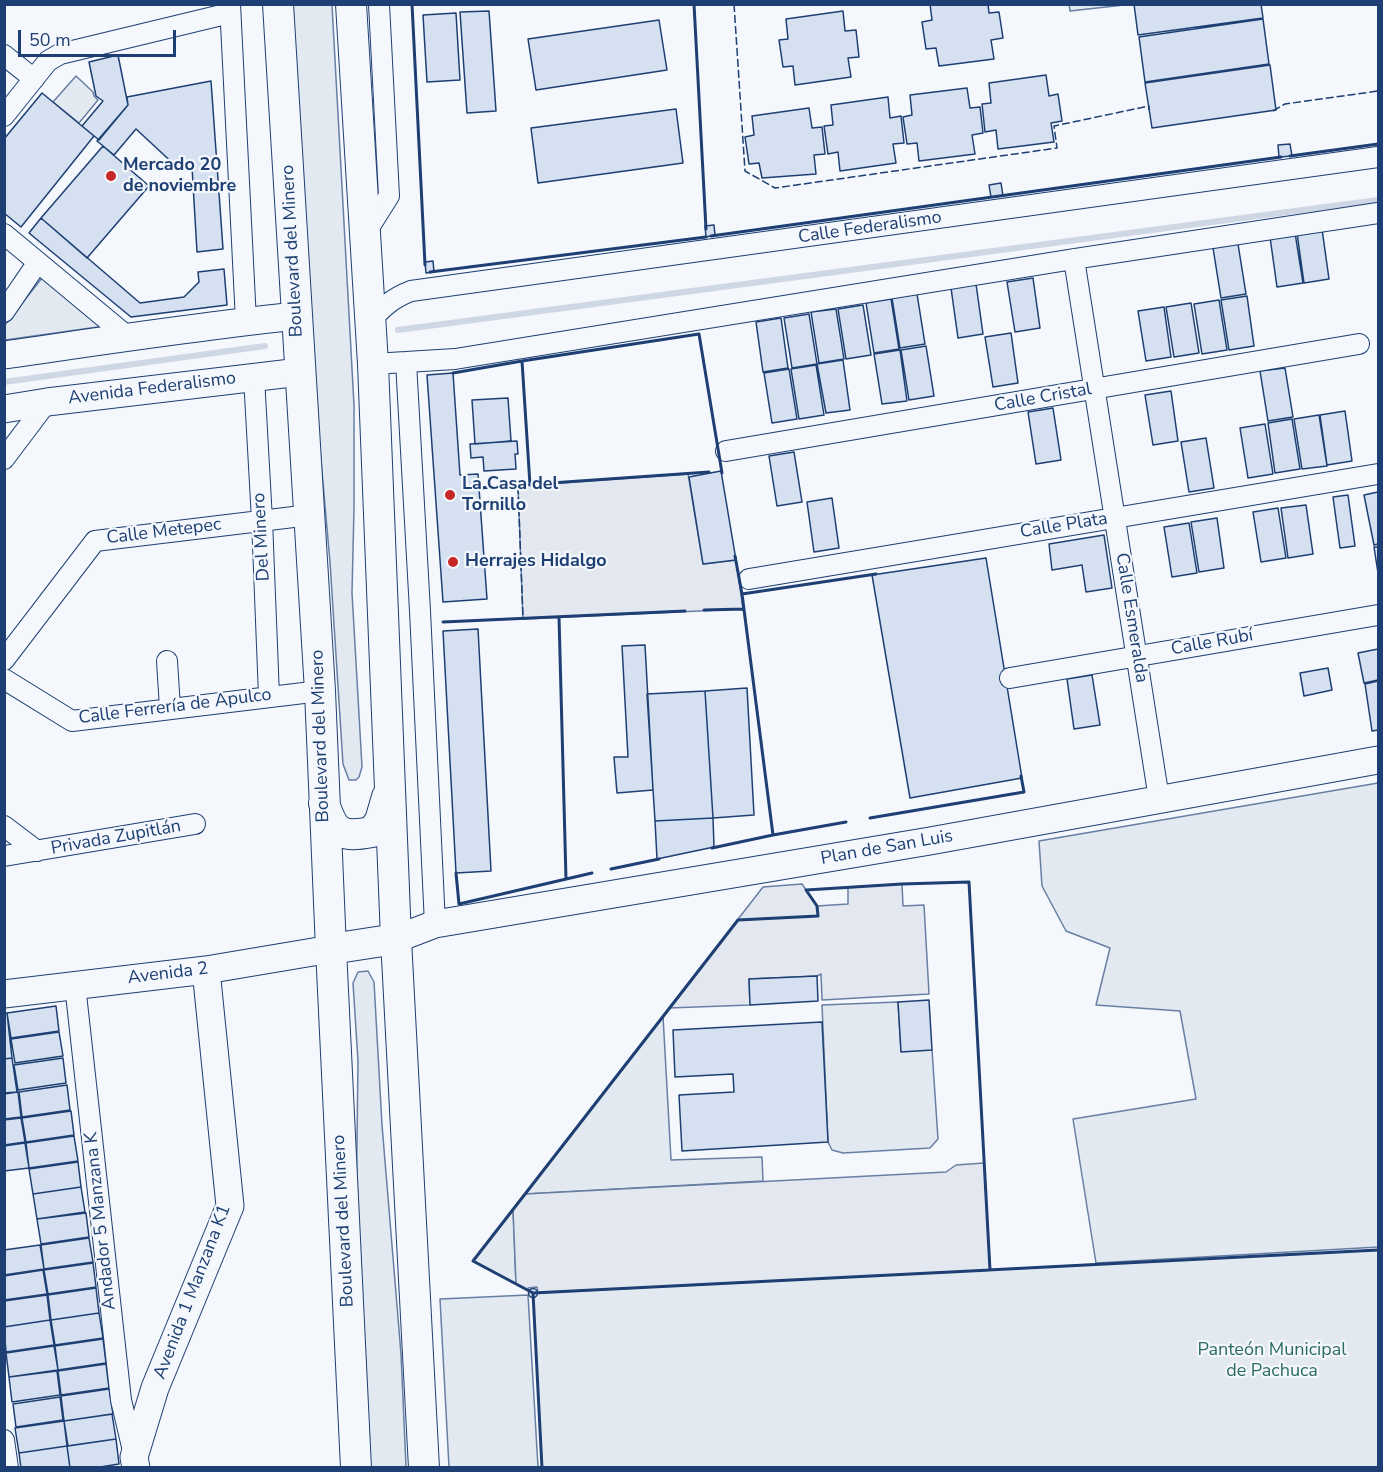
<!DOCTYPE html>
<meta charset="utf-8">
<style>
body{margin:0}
#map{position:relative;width:1383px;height:1472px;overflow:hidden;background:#f4f7fb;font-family:"Nunito Sans",sans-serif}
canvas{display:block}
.frame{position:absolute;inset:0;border:6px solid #1d3f73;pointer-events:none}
.scale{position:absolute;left:18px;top:30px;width:158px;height:27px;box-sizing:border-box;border:3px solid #1d3f73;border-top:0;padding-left:8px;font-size:18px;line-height:21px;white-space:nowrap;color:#1d3f73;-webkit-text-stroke:4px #f4f7fb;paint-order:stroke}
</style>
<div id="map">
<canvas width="1383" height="1472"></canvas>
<div class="frame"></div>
<div class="scale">50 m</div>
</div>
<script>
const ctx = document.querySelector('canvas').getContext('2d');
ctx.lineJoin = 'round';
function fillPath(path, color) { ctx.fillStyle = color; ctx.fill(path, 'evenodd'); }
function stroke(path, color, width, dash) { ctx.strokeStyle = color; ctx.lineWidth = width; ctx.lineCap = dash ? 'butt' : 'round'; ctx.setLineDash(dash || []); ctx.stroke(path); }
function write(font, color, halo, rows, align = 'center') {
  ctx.font = font + ' "Nunito Sans",sans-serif'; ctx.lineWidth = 4.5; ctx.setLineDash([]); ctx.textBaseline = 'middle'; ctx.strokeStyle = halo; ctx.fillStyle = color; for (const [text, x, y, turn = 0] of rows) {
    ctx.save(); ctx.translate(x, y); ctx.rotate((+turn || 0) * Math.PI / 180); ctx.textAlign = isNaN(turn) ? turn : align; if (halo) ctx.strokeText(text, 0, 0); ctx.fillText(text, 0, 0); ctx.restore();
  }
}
const green = new Path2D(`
 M1069,4H1124V5L1070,11Z
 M291,5H332L354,405V508L352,593L362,767L359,777L356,780H349L343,764L330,562L318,427Z
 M76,76L93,92L94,96L98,100L79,123L53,102Z
 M42,278L99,323L98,327L5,340L4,326Z
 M1378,783V1247L1096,1263L1073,1119L1196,1099L1180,1011L1096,1005L1110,948L1066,931L1042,886L1039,841Z
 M368,971L374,982L382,1125L401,1354L406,1467H369L356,1223L358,1061L353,983L358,972Z
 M898,1002L901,1051L932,1050L938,1139L930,1148L843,1153L832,1150L828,1142L822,1005Z
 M663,1016L671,1160L762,1157L763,1181L525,1194Z
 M513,1209L516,1284L473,1261Z
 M1378,1250V1467H542L533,1293Z
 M528,1295L538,1467H449L440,1299Z`);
const parking = new Path2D(`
 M688,474L703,564L736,560L743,609L523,619L518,486Z
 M802,884L817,906L848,904V887L902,884L903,906L924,905L929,994L822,1000L821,974L817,976L749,979L750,1005L669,1008L763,887Z
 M984,1163L990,1270L538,1293L537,1287L528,1288V1290L516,1284L513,1209L525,1194L946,1172L956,1165Z`);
const stream = new Path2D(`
 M398,330L1378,200
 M4,382L265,346`);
const building = new Path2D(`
 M930,4H988L989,13L999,12L1003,38L991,40L994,59L939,66L936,48L926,49L922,22L932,20Z
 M1134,4H1261L1263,18L1138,35Z
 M489,11L496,111L467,113L460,12Z
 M843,11L845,31L856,30L859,57L848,58L851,77L795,85L793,66L783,67L779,40L788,39L786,19Z
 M456,13L460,80L427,82L423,15Z
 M1263,19L1269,64L1145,82L1139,37Z
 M659,20L667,70L536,90L528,39Z
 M118,55L128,105L99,140L82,126L103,101L96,96L89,62Z
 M1270,65L1276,110L1152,128L1145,83Z
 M1046,75L1049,96L1058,94L1062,121L1051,123L1054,142L998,149L996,130L985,132L982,104L991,103L989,83Z
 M211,81L223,249L197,252L192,167L178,168L136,129L114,155L97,141L128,105L127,97Z
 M967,88L970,108L980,107L983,133L972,135L975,154L919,161L917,143L907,144L903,117L912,115L910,95Z
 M42,93L94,136L21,227L4,213V139Z
 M888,97L890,118L901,116L904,143L893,144L896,163L840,171L838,152L828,154L824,126L833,125L831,105Z
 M809,108L812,128L822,127L825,154L814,155L816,174L762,178L759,163L749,164L745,137L754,135L752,116Z
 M676,109L683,163L538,183L531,128Z
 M1290,144L1292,156L1279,157L1278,145Z
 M103,146L149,186L87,258L41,218Z
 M1001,183L1003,196L991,197L989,185Z
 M41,218L140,303L184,297L199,282L198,272L224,269L227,305L131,317L29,233Z
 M714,225L715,235L706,237L705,226Z
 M1322,229L1329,279L1304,283L1297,233Z
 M1295,233L1303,283L1277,287L1270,237Z
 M1238,244L1246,294L1221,298L1213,248Z
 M433,261L434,272L426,273L425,262Z
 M1033,278L1040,328L1015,332L1007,282Z
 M976,284L983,334L958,338L951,288Z
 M917,294L925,344L900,348L892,298Z
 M1247,296L1254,346L1229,350L1221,300Z
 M891,299L899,349L874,353L866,303Z
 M1219,300L1227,350L1202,354L1194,304Z
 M1191,303L1199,353L1174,357L1166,307Z
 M863,305L871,355L846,359L838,309Z
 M1164,307L1171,357L1146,361L1138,311Z
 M836,309L844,359L819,363L811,312Z
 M809,314L817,364L792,368L784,318Z
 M781,318L788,368L763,372L756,322Z
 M1011,333L1018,383L993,387L985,337Z
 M926,346L934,396L909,400L901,350Z
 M900,350L907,401L882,404L874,354Z
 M843,360L850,410L826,413L817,364Z
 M816,365L824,415L799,419L791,369Z
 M1285,368L1293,417L1268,421L1260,371Z
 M789,369L797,419L772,423L764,373Z
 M453,373L460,475L478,474L487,599L443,602L427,375Z
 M1171,391L1178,441L1153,445L1145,395Z
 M508,398L511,441L475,444L472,400Z
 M1053,408L1061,460L1036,464L1028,412Z
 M1345,411L1352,461L1327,465L1320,415Z
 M1319,415L1327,466L1302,469L1294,419Z
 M1292,419L1300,469L1275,473L1268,423Z
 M1265,424L1273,474L1248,478L1240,428Z
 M1206,438L1214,488L1189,492L1181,442Z
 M517,441L518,454H515L516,469L484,471L483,457L471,458L470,444Z
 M794,452L802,502L777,506L769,456Z
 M721,471L736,560L703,564L689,477Z
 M1378,492V544L1374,545L1364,495Z
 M1348,495L1355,546L1340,548L1333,497Z
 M832,498L839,548L814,552L807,502Z
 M1306,505L1313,554L1288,558L1281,508Z
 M1278,508L1286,558L1261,562L1253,512Z
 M1217,518L1224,568L1199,572L1191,522Z
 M1189,523L1197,573L1172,577L1164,527Z
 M1104,535L1112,588L1086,592L1082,565L1052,570L1049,544Z
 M1374,547H1378V573Z
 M986,558L1022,778L910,798L872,575Z
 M478,629L491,871L456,873L443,631Z
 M645,645L653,790L617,793L614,757H628L622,646Z
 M1378,649V680L1364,683L1358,653Z
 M1328,668L1332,690L1304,696L1300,673Z
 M1092,675L1100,725L1074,729L1067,679Z
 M1378,681V730L1372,731L1365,684Z
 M747,688L754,815L713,818L705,691Z
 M705,691L713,818L655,821L647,694Z
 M713,818L714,847L657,859L655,821Z
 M817,976L818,1001L750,1005L749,979Z
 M929,1000L932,1050L901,1052L898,1002Z
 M56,1006L59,1031L11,1038L7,1013Z
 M4,1013H7L12,1058L4,1059Z
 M822,1022L828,1142L682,1151L679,1095L734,1092L733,1074L675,1077L673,1030Z
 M59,1032L63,1056L15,1063L11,1039Z
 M12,1058L17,1092L4,1093V1059Z
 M63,1058L66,1083L18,1090L14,1065Z
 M67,1085L70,1110L22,1117L19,1092Z
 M18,1092L21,1117L4,1119V1094Z
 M71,1111L74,1135L26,1142L22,1118Z
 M21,1118L25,1142L4,1145V1120Z
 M74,1136L78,1161L29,1168L26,1143Z
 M25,1143L29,1168L4,1171V1146Z
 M78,1162L81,1187L33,1194L29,1169Z
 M81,1187L85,1212L37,1219L33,1194Z
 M86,1213L89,1237L41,1244L37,1219Z
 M89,1238L93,1262L44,1269L41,1245Z
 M40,1245L44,1269L4,1275V1250Z
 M93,1263L96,1287L48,1294L44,1270Z
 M43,1270L47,1294L4,1300V1276Z
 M96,1288L99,1313L51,1320L48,1295Z
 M528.5 1293a4.5 4.5 0 1 1 9 0a4.5 4.5 0 1 1-9 0Z
 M47,1295L50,1320L4,1327V1301Z
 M99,1313L103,1338L55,1345L51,1320Z
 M50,1320L54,1345L6,1352L4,1327Z
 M103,1339L106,1363L58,1370L55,1346Z
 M54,1346L58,1370L9,1377L6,1353Z
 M106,1364L109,1388L61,1395L58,1371Z
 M57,1371L60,1395L12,1402L9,1377Z
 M109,1389L113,1414L64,1421L61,1396Z
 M60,1397L63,1420L16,1427L13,1404Z
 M112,1414L116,1439L68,1446L64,1421Z
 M64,1421L67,1446L19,1453L15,1428Z
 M116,1439L119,1464L94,1468H70L67,1446Z
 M67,1446L70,1468H21L19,1453Z`);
const street = new Path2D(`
 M230,4L246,321
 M4,55L34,79
 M4,116L48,61L60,54L230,13
 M4,234L128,337
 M365,234L389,196L379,4
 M1074,259L1159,799
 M4,312L38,262
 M371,320C384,306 393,298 411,291L1378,157
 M406,362L455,359L1074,259L1378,213
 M373,364L406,362L420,611L435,924
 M254,377L262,520L269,696
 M726,451L1359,344
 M4,459L47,402
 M749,579L1378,474
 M4,660L95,541L310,515
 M167,661L170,708
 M1010,678L1378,615
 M4,679L72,721L320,691
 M4,826L37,851
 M4,856L195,824
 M75,985L121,1400L134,1455
 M4,1440L8,1468`);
const secondary = new Path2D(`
 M4,355C102,341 199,326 297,316
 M4,409L47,402L300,372
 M396,939L435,924L930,841L1378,760
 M4,994L206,970L331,949
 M136,1468L134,1457L155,1388L230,1206L206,970`);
const primary = new Path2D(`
 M278,4L320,691L331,949L356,1468
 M351,4L373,364L396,939L424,1468
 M324,803C334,833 340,838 372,832L380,821L387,797
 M331,949L396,939`);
const fence = new Path2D(`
 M734,4L745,171L775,188L1057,148L1054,126L1149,106V110
 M1273,111L1285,104L1378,91
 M518,486L523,619`);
const wall = new Path2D(`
 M412,4L425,265
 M694,4L706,229
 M1290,156L1378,144
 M711,236L1281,157
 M430,272L706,237
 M522,361L530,485
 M453,373L522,361L699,334L722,473
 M479,488L709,472
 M735,556L742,594
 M704,610L743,609
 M559,617L566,879
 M443,622L685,611
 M870,818L1024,792L1021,776
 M846,822L773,835L742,594L876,574
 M712,848L773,835
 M611,869L659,859
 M456,873L459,904L592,873
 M969,882L990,1270L533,1293L473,1261L738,920L818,916L817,906L806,890L902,884Z
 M988,1270L1378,1250
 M535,1293H533L542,1468`);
const markers = [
 [111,176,6,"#c62828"],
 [450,495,6,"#c62828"],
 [453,562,6,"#c62828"]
];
const poiNames = [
 ["Mercado 20",123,166],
 ["de noviembre",123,187],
 ["La Casa del",462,485],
 ["Tornillo",462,506],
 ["Herrajes Hidalgo",465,562]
];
const streetNames = [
 ["Calle Federalismo",870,228,-8],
 ["Boulevard del Minero",293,251,-93],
 ["Avenida Federalismo",152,389,-7],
 ["Calle Cristal",1043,398,-10],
 ["Calle Plata",1064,526,-9],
 ["Calle Metepec",164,532,-7],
 ["Del Minero",262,537,-93],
 ["Calle Esmeralda",1131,618,81],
 ["Calle Rubí",1212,643,-10],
 ["Calle Ferrería de Apulco",175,707,-7],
 ["Boulevard del Minero",321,736,-92],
 ["Privada Zupitlán",116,838,-10],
 ["Plan de San Luis",887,848,-10],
 ["Avenida 2",168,974,-7],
 ["Andador 5 Manzana K",101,1221,-96],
 ["Boulevard del Minero",344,1221,-93],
 ["Avenida 1 Manzana K1",193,1292,-69]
];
const parkNames = [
 ["Panteón Municipal",1272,1351],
 ["de Pachuca",1272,1372]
];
fillPath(green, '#e3e9f0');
stroke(green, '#687fa3', 1.5);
fillPath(parking, '#e3e8f0');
stroke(parking, '#687fa3', 1.5);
stroke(stream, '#cfd7e4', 6);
fillPath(building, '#d5e0f0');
stroke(building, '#1d3f73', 1.5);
stroke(street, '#1d3f73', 22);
stroke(secondary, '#1d3f73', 29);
stroke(primary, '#1d3f73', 32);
stroke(street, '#f4f7fb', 20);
stroke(secondary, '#f4f7fb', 27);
stroke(primary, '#f4f7fb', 30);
stroke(fence, '#1d3f73', 1.5, [8, 3]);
stroke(wall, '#1d3f73', 3);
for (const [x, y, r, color] of markers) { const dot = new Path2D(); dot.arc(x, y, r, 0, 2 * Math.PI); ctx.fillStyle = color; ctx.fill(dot); stroke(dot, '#f4f7fb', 2); }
write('bold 18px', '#1d3f73', '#f4f7fb', poiNames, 'left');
write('18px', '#1d3f73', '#f4f7fb', streetNames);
write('18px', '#2c6c60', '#f4f7fb', parkNames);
</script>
